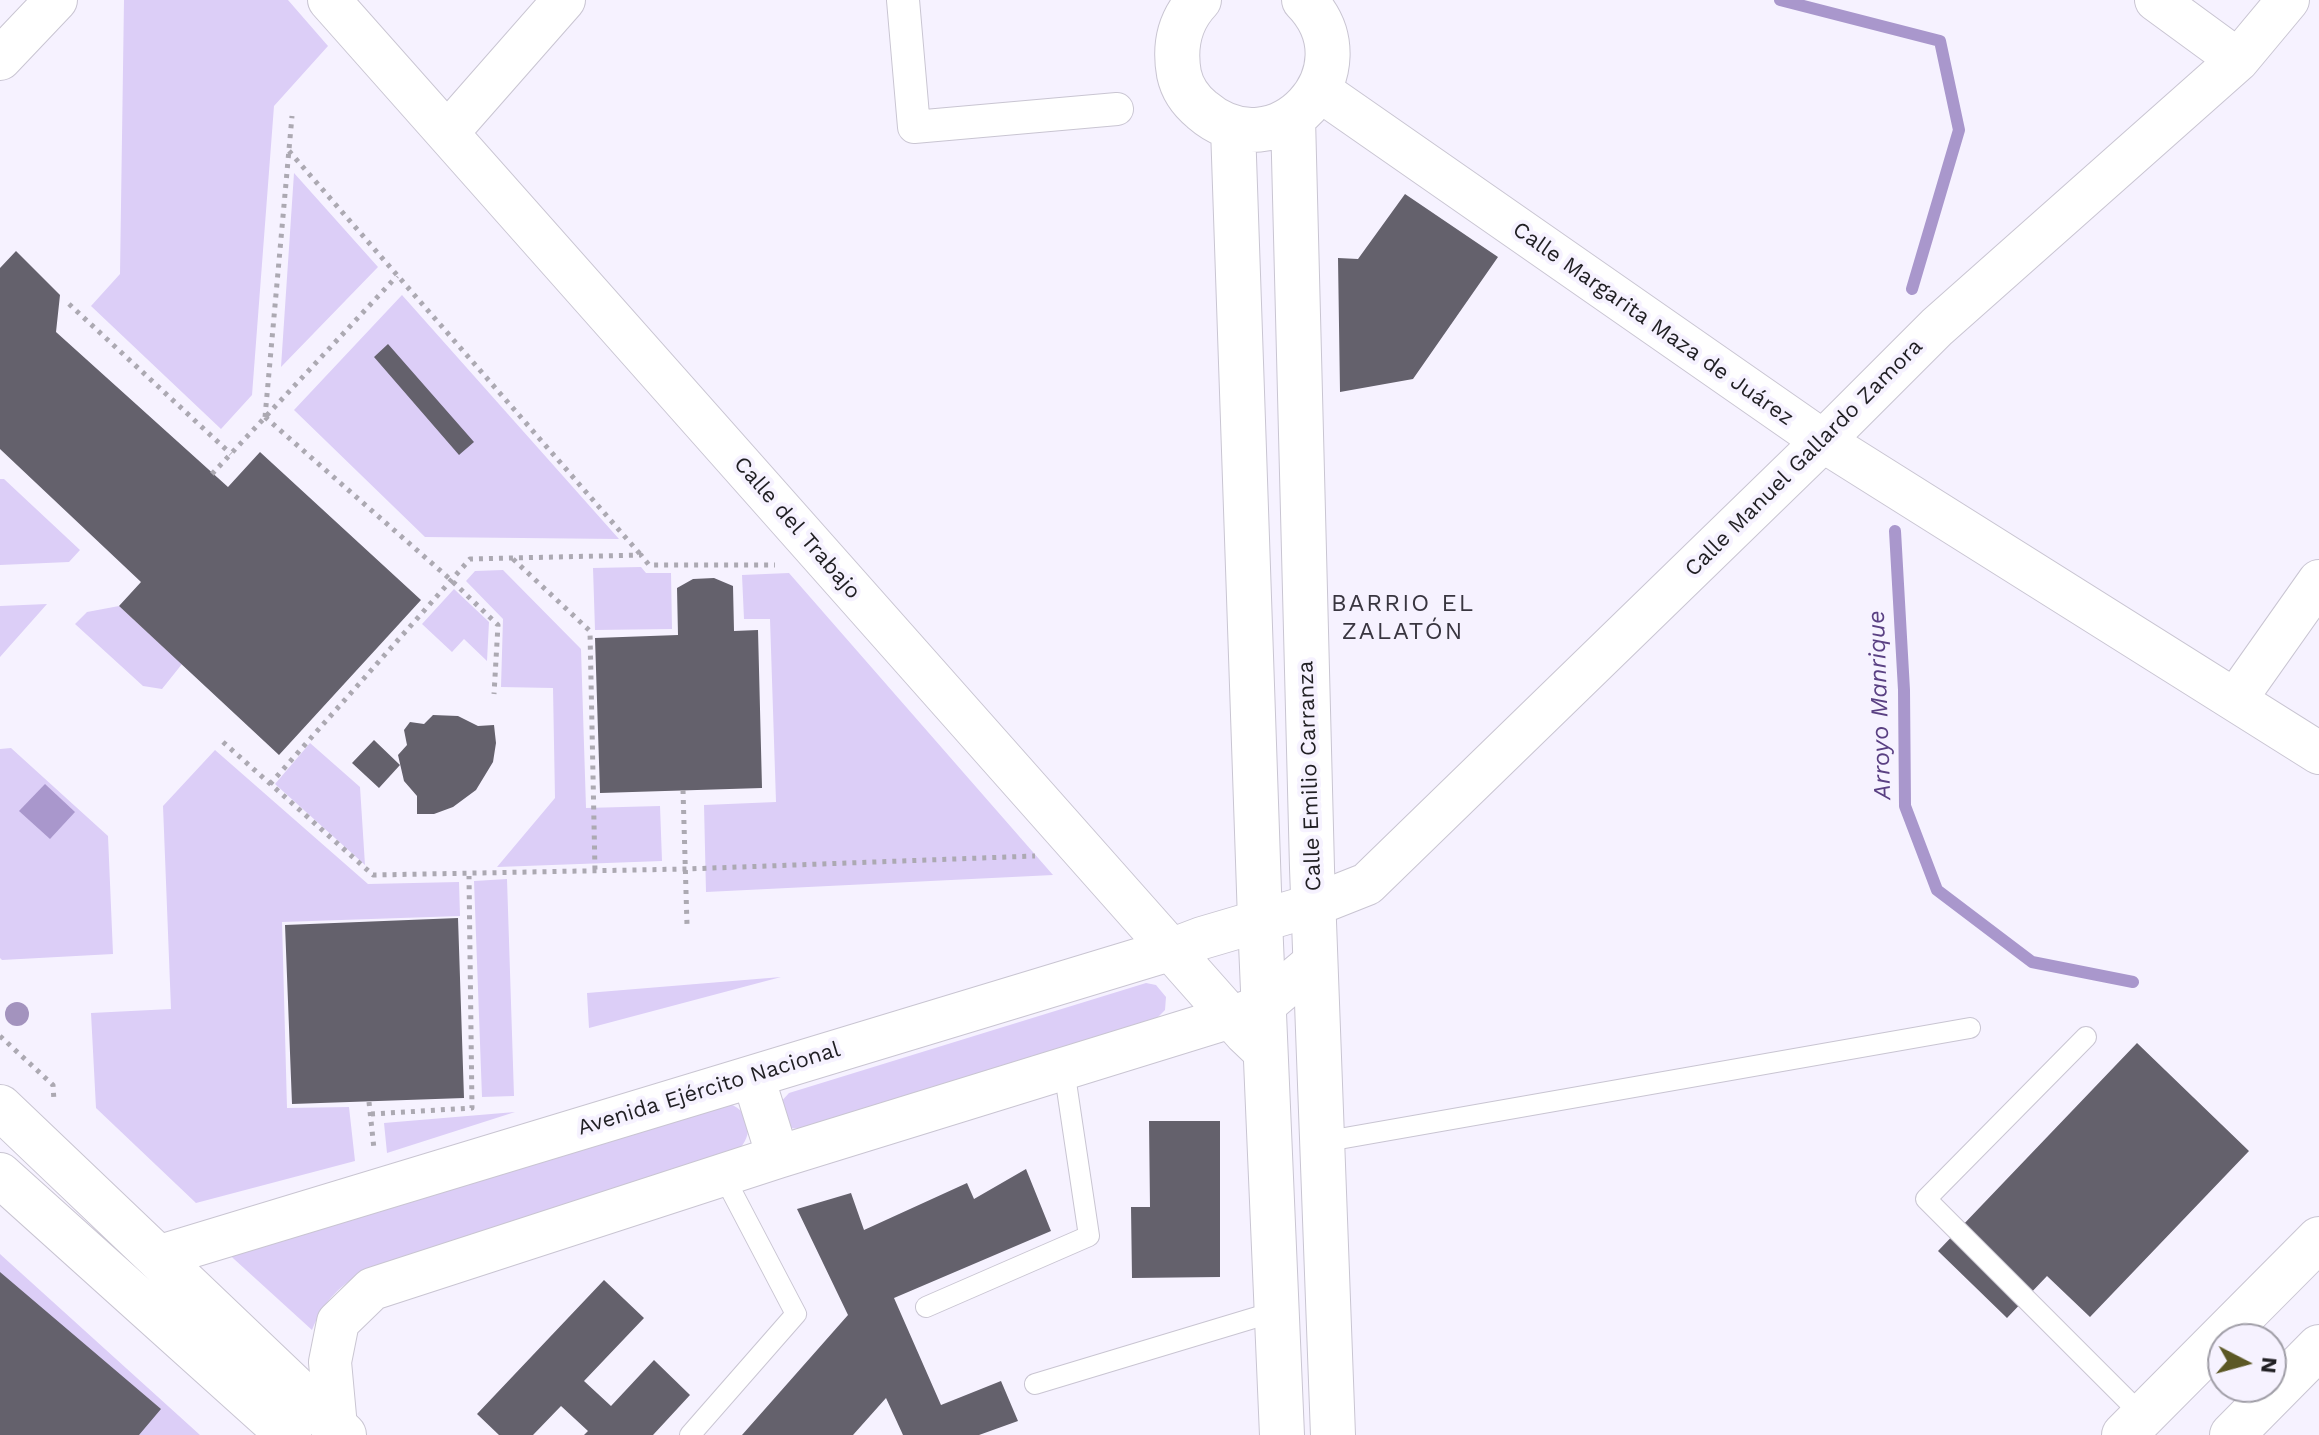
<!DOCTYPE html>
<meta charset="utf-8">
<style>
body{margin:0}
#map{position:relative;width:2319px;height:1435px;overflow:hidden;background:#f6f2ff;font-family:"Work Sans",sans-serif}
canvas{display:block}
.north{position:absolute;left:2207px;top:1323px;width:80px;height:80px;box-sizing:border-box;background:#f6f2ff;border:2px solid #a09ea7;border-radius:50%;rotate:96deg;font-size:22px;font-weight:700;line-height:32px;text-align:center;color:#201f23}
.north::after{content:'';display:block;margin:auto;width:28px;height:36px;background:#5c5825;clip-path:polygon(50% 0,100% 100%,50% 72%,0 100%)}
</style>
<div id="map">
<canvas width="2319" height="1435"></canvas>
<div class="north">N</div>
</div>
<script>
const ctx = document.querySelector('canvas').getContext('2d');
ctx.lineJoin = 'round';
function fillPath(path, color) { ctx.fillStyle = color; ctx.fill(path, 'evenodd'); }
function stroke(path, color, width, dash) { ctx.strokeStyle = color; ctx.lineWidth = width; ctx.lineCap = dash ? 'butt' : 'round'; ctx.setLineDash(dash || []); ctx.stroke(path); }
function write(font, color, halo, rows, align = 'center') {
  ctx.font = font + ' "Work Sans",sans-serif'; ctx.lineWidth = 8; ctx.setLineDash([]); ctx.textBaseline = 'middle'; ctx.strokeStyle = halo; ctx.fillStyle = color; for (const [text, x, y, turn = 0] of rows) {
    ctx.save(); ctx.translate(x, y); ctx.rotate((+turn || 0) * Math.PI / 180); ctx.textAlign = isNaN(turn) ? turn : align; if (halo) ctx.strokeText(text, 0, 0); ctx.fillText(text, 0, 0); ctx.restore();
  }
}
const green = new Path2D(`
 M124,0H288L328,46L274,106L252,395L221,429L91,306L120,274Z
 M294,173L378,267L281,367Z
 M402,295L619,539L425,537L294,410Z
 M0,479H4L80,550L69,562L0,565Z
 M641,567L646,573H671L672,629L595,630L593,568Z
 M503,570L581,649L586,808L660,806L662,861L497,867L555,798L553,688L501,687L503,619L466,581L475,571Z
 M789,573L1053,875L706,892L704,805L776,802L770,619H744L742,575Z
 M454,589L489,622L487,661L464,639L452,652L422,624Z
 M47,604L0,657V606Z
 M119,606L182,664L162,689L143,686L75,624L87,612Z
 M310,743L360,787L365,865L275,784Z
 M11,748L108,836L113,954L2,960L0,958V749Z
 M215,750L368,884L459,882L460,916L282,922L287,1108L349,1107L355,1161L196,1203L96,1108L91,1013L171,1009L163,806Z
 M507,879L514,1096L482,1097L474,881Z
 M781,977L589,1028L587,993Z
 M1146,983L1156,985L1166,997L1165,1010L1156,1019L800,1129L789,1128L778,1105L789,1093Z
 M726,1103C749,1108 755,1132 740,1148L369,1269C341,1284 324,1300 312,1330L223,1249Z
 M515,1112L387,1153L384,1123Z
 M0,1254L200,1435H0Z`);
const water = new Path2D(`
 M45,784L75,812L50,839L19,811Z`);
const stream = new Path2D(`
 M1780,0L1940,41L1959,130L1912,289
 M1895,531L1904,690L1905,806L1937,890L2032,962L2133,982`);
const building = new Path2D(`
 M1405,194L1498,257L1413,379L1340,392L1338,258L1358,259Z
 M16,251L60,295L56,332L228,487L260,452L421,600L279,755L119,606L141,582L0,449V268Z
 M388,344L474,442L459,455L374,357Z
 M714,578L733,586L734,631L758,630L762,788L600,793L595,638L678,635L677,588L693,579Z
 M433,715L458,716L478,726L494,725L496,743L493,762L476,790L453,807L434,814H417V796L404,781L398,755L407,745L404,730L410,722L424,724Z
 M374,740L400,765L379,788L352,763Z
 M458,918L464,1098L292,1104L285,925Z
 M2137,1043L2249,1151L2090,1317L2047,1276L2007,1318L1938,1251Z
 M1149,1121H1220V1277L1132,1278L1131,1207H1150Z
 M1026,1169L1051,1231L894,1298L941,1405L1001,1381L1018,1421L979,1435H903L886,1398L853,1435H742L848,1315L797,1209L851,1193L864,1230L967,1183L974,1199Z
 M0,1272L161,1409L139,1435H0Z
 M604,1280L644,1318L584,1381L611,1406L654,1360L690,1395L653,1435H584L588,1431L561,1406L533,1435H499L477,1414Z`);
const path = new Path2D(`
 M289,151L640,554
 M69,304L231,454
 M265,417L451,580L498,625L494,694
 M265,417L292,116
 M212,474L397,276
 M513,559L590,631L595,871
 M223,742L373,875L686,869L1035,856
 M270,784L470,559L641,555L649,565H775
 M683,790L687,925
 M0,1036L53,1085L54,1101
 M369,1102L374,1149
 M371,1114L472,1108L469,876`);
const service = new Path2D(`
 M2086,1037L1926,1199L2143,1416
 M1322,1142L1970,1028
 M926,1307L1089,1236L1064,1069
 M1035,1384L1277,1311
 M690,1435L796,1314L723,1175`);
const pedestrian = new Path2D(`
 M903,0L914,127L1117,109`);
const minor = new Path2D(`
 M329,0L1245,1033L1266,1053
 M2156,0L2238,60
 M0,59L56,0
 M1319,90L1823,441L2319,753
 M448,132L564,0
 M2235,700L2319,581
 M753,1077L778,1157
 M157,1257L1173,949L1202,938L1314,905L1367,884L1823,441L1937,327L2238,60L2288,0
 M336,1427L330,1362L338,1322L372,1289L778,1157L1244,1013L1263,1006L1316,961`);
const secondary = new Path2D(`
 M1199,0C1179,21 1174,46 1179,74C1182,88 1191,101 1202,110C1276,174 1373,70 1304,0
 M1293,118L1312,868L1333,1435
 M1233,128L1260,920L1282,1435`);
const primary = new Path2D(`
 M0,1107L344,1435
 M0,1175L289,1435
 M2124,1435L2319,1239
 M2232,1435L2319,1347`);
const trees = [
 [17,1014]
];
const streetNames = [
 ["Calle Margarita Maza de Juárez",1653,324,35],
 ["Calle Manuel Gallardo Zamora",1804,458,-45],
 ["Calle del Trabajo",797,528,49],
 ["Calle Emilio Carranza",1310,776,-92],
 ["Avenida Ejército Nacional",709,1089,-17]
];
const neighbourhoodNames = [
 ["BARRIO EL",1403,604],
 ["ZALATÓN",1403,632]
];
const waterNames = [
 ["Arroyo Manrique",1880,705,-92]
];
fillPath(green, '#dccef7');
fillPath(water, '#a997cc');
stroke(stream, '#a997cc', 12);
fillPath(building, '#64616c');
stroke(service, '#c9c5d2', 22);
stroke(pedestrian, '#c9c5d2', 34);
stroke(minor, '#c9c5d2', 44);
stroke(secondary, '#c9c5d2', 46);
stroke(primary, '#c9c5d2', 46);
stroke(path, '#aca9b2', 5, [4, 6]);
stroke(service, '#fff', 20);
stroke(pedestrian, '#fff', 32);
stroke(minor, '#fff', 42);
stroke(secondary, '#fff', 44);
stroke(primary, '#fff', 44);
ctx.fillStyle = '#a393be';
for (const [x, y] of trees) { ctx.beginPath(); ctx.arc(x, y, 12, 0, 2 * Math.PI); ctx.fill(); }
write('22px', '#201f23', '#f6f2ff', streetNames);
ctx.letterSpacing = '2px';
write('24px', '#393640', '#f6f2ff', neighbourhoodNames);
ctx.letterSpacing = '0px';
write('italic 24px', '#5a4083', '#f6f2ff', waterNames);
</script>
